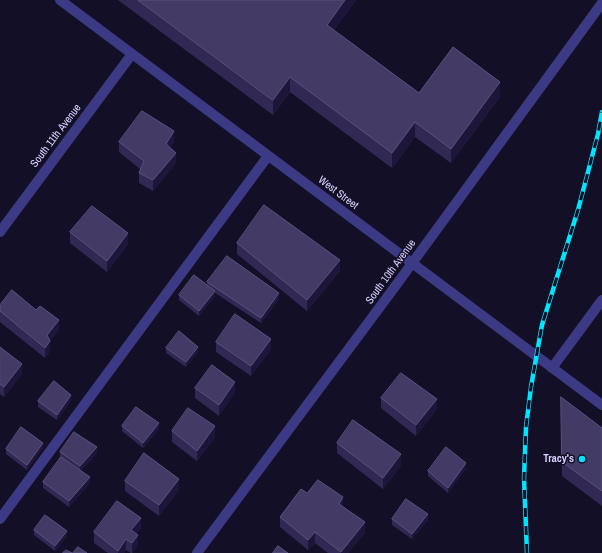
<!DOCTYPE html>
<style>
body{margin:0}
canvas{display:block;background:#130f26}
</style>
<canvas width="602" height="553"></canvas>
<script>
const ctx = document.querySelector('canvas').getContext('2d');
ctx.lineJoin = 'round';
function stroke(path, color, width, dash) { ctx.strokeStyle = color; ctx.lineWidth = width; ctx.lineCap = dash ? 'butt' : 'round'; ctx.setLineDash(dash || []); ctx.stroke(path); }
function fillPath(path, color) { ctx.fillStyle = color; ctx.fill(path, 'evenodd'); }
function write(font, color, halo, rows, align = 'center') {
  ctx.font = font + ' "Archivo Narrow",sans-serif'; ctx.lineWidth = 3; ctx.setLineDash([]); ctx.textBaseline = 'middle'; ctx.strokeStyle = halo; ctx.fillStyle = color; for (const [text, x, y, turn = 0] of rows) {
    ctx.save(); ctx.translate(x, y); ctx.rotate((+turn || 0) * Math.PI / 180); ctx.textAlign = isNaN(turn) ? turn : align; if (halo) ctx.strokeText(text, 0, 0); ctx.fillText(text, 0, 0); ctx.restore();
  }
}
const lane = new Path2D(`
 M552,368L602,300
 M0,519L268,156`);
const street = new Path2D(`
 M60,0L602,405
 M0,232L132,54
 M197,553L394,288L602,3`);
const rail = new Path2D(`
 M527,553L524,478L526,427L531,387L542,325L578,210L598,134L602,112`);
const wall = new Path2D(`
 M118,0H356L334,30L419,93L500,97L451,163L415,137L392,168L290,92L273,115Z
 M119,142H174L170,147L176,163L153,191L139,183V173L140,169L119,152Z
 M70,232L128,244L107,272L70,243Z
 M237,243L340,271L307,311L237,254Z
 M207,282L279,299L261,323L215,293V296L199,316L179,300V295L207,285Z
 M0,305L59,330L50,341V351L45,358L0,322Z
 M216,342L271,349L251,376L216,352Z
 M0,347L22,374L4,397L0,394Z
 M166,348L198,352L186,367L166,353Z
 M195,388L235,392L219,416L195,398Z
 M561,397L602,428V506L562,476Z
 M381,398L437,409L416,436L381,408Z
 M38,401H71L57,420L38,407Z
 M122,426L159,429L143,448L122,431Z
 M172,431L215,437L197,461L172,442Z
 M337,443L401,465L383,489L337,453Z
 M43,448L27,470L6,454V449Z
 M60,452L97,453L81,471L90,483L69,507L43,488V482L61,458L60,457Z
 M466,468L448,493L428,476V471Z
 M125,481L179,490L159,516L125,491Z
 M307,493L343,507L365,533L348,553H328L315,543L308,550L280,527V517Z
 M392,519L428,520L412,539L392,525Z
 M141,528L136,534L138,545L132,553H131L126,550L124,553H108L94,543V532Z
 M34,530L67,536L55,551L34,535Z`);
const shadedWall = new Path2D(`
 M345,0H356L327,40V25Z
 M290,77V92L273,115V100Z
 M500,82V97L451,163V149Z
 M415,122V137L392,168V153Z
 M174,131V142L166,154V144Z
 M176,153V163L153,191V180Z
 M128,233V244L107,272V261Z
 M340,260V271L307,311V300Z
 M215,291V296L199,316V311Z
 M279,293V299L261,323V318Z
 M59,320V330L50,341V351L45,358V348L47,335Z
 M271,339V349L251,376V366Z
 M198,347V352L186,367V362Z
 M22,364V374L4,397V387Z
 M235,382V392L219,416V405Z
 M71,395V401L57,420V415Z
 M437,399V409L416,436V425Z
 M159,423V429L143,448V443Z
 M215,426V437L197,461V451Z
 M43,443V448L27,470V465Z
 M97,447V453L80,472V466Z
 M401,454V465L383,489V478Z
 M466,463V468L448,493V488Z
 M90,477V483L69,507V501Z
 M179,479V490L159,516V505Z
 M343,497V508L339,504Z
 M428,514V520L412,539V534Z
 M141,518V528L131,541V530Z
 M365,522V533L348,553H341V552Z
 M67,531V536L55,551V546Z
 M315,532V543L308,550V540Z
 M138,535V545L132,553V543Z
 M126,539V550L124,553H118V551Z`);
const building = new Path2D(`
 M138,0H345L327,25L419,93L453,47L500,82L451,149L415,122L392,153L290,77L273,100Z
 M142,111L174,131L166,144L176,153L153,180L139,173L144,161L119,142Z
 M264,205L340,260L307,300L237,243Z
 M92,206L128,233L107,261L70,232Z
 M227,256L279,293L261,318L207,282Z
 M194,275L215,291L199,311L179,295Z
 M12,290L36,310L40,306L59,320L47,335L50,341L45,348L0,311V305Z
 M235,314L271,339L251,366L216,342Z
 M179,331L198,347L186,362L166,348Z
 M0,347L22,364L4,387L0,384Z
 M212,365L235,382L219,405L195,388Z
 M401,373L437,399L416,425L381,398Z
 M54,381L71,395L57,415L38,401Z
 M561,397L602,428V491L562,462Z
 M136,407L159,423L143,443L122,426Z
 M188,408L215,426L197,451L172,431Z
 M353,420L401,454L383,478L337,443Z
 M21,427L43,443L27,465L6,449Z
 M74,432L97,447L80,466L60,452Z
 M446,447L466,463L448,488L428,471Z
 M144,453L179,479L159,505L125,481Z
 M61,457L90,477L69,501L43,482Z
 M318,480L343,497L339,504L365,522L341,552L315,532L308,540L280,517L301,489L307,493Z
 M406,499L428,514L412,534L392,519Z
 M117,501L141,518L131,530L138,535L132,543L126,539L118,551L94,532Z
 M45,515L67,531L55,546L34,530Z
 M278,546L288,553H273Z
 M78,547L87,553H73Z
 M66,550L72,553H63Z`);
const markers = [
 [582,459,4,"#00e5ff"]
];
const streetNames = [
 ["South 11th Avenue",56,136,-53],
 ["West Street",338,193,37],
 ["South 10th Avenue",391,272,-54]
];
const poiNames = [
 ["Tracy's",574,459]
];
stroke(lane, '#3d3a85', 10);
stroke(street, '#3d3a85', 10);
stroke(rail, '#00e5ff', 4.5);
stroke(rail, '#130f26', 3, [9]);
fillPath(wall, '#312854');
fillPath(shadedWall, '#1d163a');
fillPath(building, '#433a66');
stroke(building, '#5a527e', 1);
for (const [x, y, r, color] of markers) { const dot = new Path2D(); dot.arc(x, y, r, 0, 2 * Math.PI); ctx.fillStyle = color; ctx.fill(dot); stroke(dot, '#130f26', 1.5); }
write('11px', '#d9d4ff', '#130f26', streetNames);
write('bold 11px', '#d9d4ff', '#130f26', poiNames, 'right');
</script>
